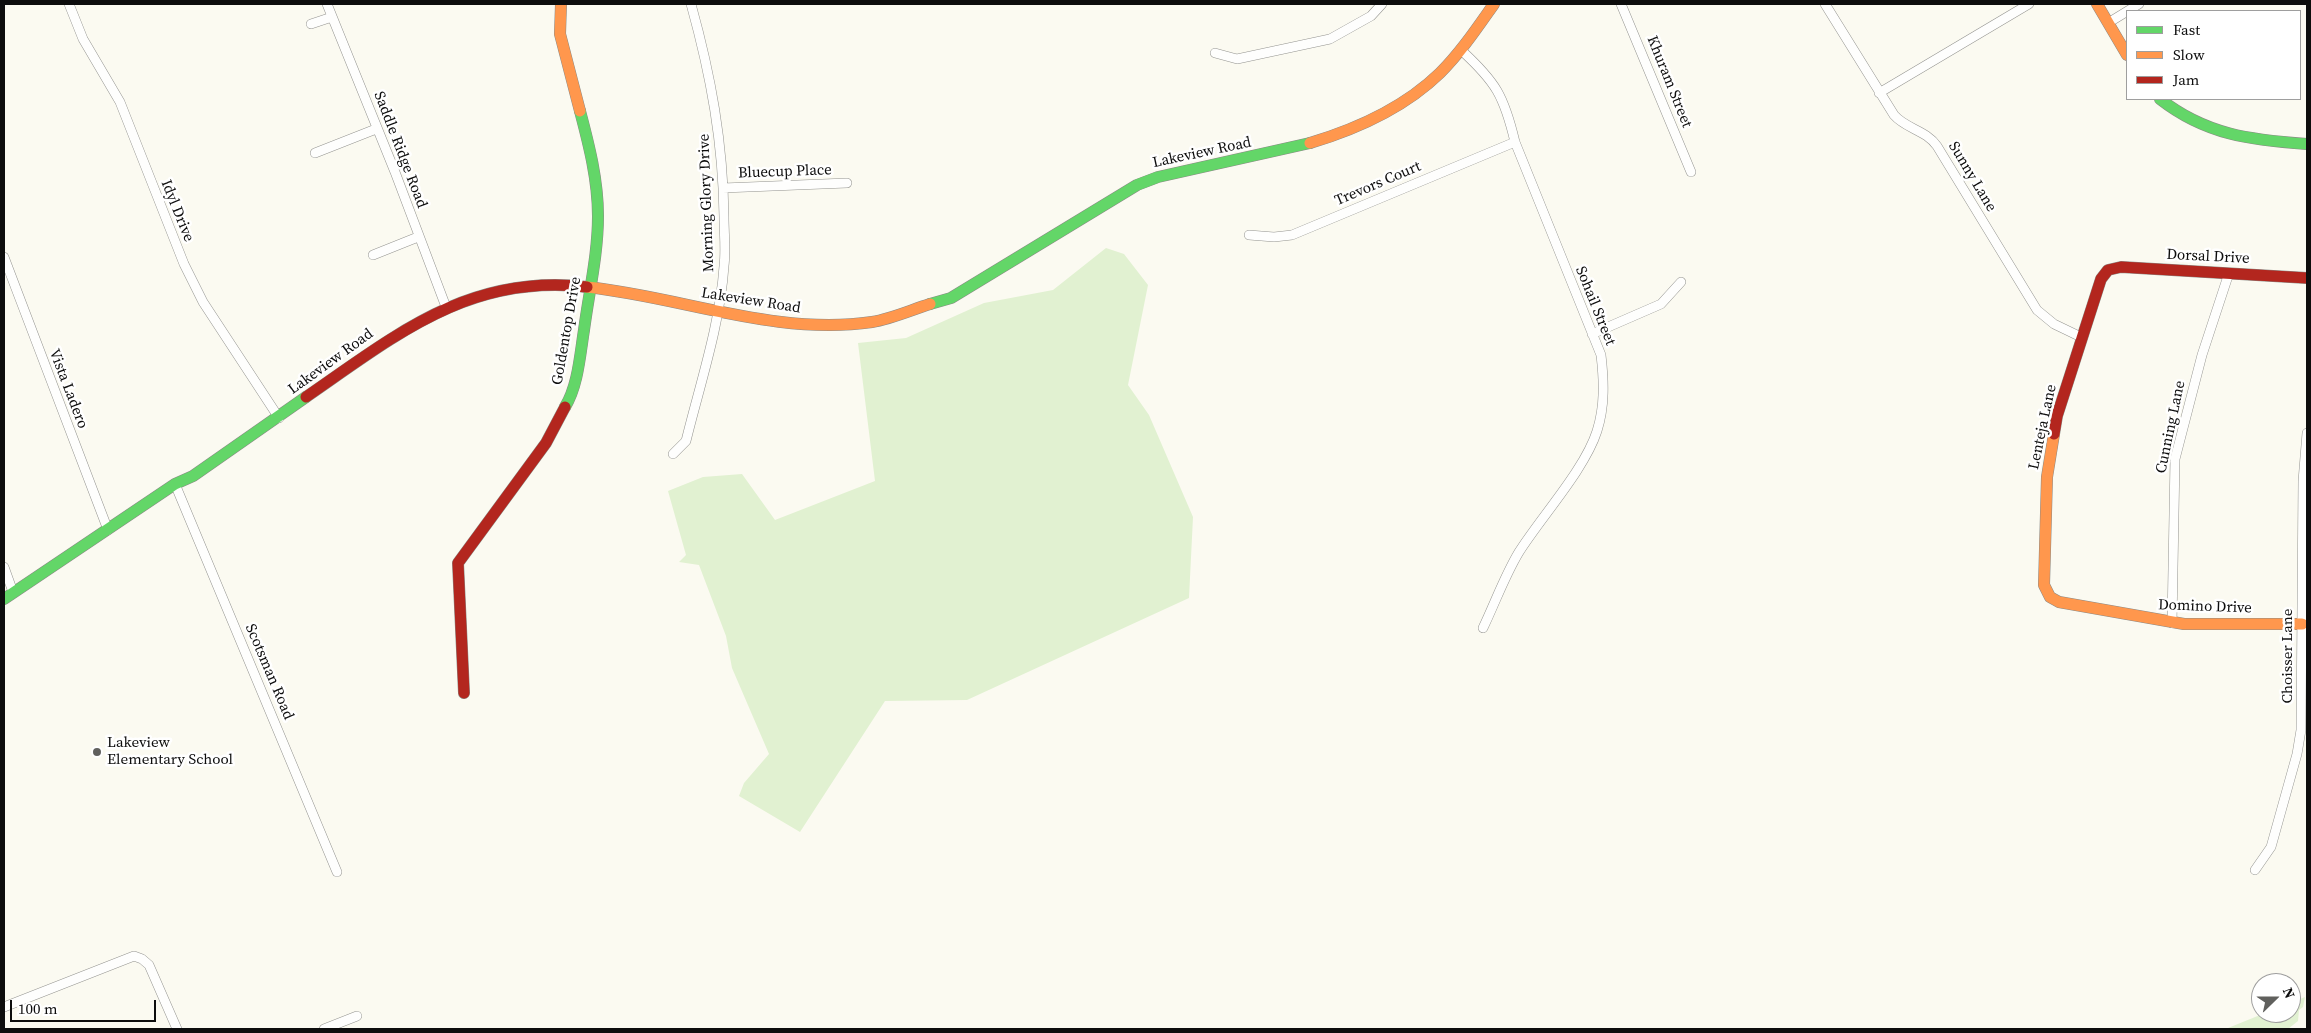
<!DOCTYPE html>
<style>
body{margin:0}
#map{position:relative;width:2311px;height:1033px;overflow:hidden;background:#fbfaf1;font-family:"Source Serif 4",serif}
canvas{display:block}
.frame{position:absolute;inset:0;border:5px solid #0d0d0d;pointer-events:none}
.legend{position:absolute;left:2126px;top:10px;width:175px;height:90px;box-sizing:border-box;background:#fff;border:1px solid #9e9e9e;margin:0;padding:6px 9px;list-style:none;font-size:15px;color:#0d0d0d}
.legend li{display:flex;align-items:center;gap:10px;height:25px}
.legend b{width:25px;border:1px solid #9e9e9e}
.north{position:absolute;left:2251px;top:973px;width:50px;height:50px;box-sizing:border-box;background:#fff;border:1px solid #9e9e9e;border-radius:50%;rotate:68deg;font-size:14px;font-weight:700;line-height:20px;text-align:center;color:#0d0d0d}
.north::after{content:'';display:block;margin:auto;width:18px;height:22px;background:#60605d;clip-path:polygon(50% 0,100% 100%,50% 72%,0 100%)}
.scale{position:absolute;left:10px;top:1000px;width:146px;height:22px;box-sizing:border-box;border:2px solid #0d0d0d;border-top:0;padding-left:6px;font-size:15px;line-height:18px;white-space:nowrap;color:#0d0d0d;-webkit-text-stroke:4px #fff;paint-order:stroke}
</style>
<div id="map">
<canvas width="2311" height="1033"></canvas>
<div class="frame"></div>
<ul class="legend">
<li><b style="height:6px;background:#63d668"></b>Fast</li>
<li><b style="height:6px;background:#ff974d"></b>Slow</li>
<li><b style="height:6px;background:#b3261e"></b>Jam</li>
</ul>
<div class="north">N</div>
<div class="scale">100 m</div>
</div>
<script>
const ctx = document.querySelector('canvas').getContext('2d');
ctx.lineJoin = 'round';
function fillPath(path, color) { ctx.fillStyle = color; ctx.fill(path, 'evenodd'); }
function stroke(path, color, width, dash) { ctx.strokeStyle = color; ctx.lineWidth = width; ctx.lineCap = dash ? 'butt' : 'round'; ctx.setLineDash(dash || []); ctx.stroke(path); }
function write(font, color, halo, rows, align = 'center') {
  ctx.font = font + ' "Source Serif 4",serif'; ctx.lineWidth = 5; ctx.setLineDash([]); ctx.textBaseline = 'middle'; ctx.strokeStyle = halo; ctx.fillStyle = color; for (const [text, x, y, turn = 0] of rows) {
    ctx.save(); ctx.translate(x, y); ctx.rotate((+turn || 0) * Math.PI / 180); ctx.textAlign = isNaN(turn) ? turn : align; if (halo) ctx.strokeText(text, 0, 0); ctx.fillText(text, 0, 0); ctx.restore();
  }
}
const green = new Path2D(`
 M1106,248L1124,254L1148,285L1128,385L1149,415L1193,517L1189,598L967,700L885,701L800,832L739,796L744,783L769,754L732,668L726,636L699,565L679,562L686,555L668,491L703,477L742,474L775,520L875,481L858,343L906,338L984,303L1053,290Z
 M2305,997L2303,1007L2299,1010L2298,1021L2288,1029L2228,1028L2265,1013H2291V1003Z`);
const street = new Path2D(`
 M69,4L83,39L120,102L184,264L203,302L279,418
 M327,4L395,172L446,307
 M1621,4L1691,172
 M1825,4L1894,115C1906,129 1926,130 1937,146L2037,310L2054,324L2081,337
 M2108,23L2139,4
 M311,24L332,17
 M1461,50C1496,82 1504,96 1515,142L1601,355C1604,381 1605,406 1597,431C1585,469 1541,517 1519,552C1505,575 1495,603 1483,628
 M1215,53L1237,59L1330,39L1371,16L1382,4
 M1879,93L2029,4
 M315,153L376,129
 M723,188L847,183
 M1249,235L1274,237L1292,235L1515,142
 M373,255L418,237
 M4,257L108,530
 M1592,334L1661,304L1681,282
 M673,454L686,441C700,384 720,325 724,266C726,250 724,233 724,217C723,142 711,76 691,4
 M175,484L337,872
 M4,567L13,592
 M2172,623L2175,459L2202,355L2229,273
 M2255,870L2271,847L2297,754L2301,730L2303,481L2307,433
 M4,1007L134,956L142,959L149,965L177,1029
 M324,1029L357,1016`);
const fast = new Path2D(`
 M2160,99C2206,135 2251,140 2307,144
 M930,304L951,298L1137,185L1158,177L1310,143
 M565,407C578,386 580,355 584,330C589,292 598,254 598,216C598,180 589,145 580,111
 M4,599L175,484L193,476L306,397`);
const slow = new Path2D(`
 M561,4L560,34L580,111
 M2097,4L2127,55
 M1310,143C1357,129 1405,107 1440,73C1461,52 1477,28 1494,4
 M587,287C682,297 775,336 872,322C891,319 911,310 930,304
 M2054,434L2047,477L2044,585L2050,597L2059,602L2184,624H2302`);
const jam = new Path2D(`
 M306,397C396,335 470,273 587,287
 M2054,434L2057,416L2101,279L2108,270L2121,267L2307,278
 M464,693L458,563L546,443L565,407`);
const markers = [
 [97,752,5,"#60605d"]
];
const streetNames = [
 ["Khuram Street",1669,82,68],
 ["Saddle Ridge Road",400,150,69],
 ["Lakeview Road",1202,153,-12],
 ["Bluecup Place",785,172,-2],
 ["Sunny Lane",1972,177,59],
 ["Trevors Court",1378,184,-23],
 ["Morning Glory Drive",707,203,-92],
 ["Idyl Drive",177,211,68],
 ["Dorsal Drive",2208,257,3],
 ["Lakeview Road",751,301,9],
 ["Sohail Street",1595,306,68],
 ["Goldentop Drive",567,331,-80],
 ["Lakeview Road",331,362,-36],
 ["Vista Ladero",68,389,69],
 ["Lenteja Lane",2043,427,-78],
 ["Cunning Lane",2171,427,-78],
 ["Domino Drive",2205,607,2],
 ["Choisser Lane",2288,656,-90],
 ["Scotsman Road",269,672,67]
];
const poiNames = [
 ["Lakeview",107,743],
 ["Elementary School",107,760]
];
fillPath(green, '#e1f1d1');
stroke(street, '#949490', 10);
stroke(fast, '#8b8a86', 12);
stroke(slow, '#8b8a86', 12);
stroke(jam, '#8b8a86', 12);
stroke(street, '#fefefd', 9);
stroke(fast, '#63d668', 11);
stroke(slow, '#ff974d', 11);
stroke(jam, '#b3261e', 11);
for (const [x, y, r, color] of markers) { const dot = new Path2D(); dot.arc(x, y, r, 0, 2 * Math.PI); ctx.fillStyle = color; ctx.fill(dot); stroke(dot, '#fff', 2); }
write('15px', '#0d0d0d', '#fff', streetNames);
write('15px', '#0d0d0d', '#fff', poiNames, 'left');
</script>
